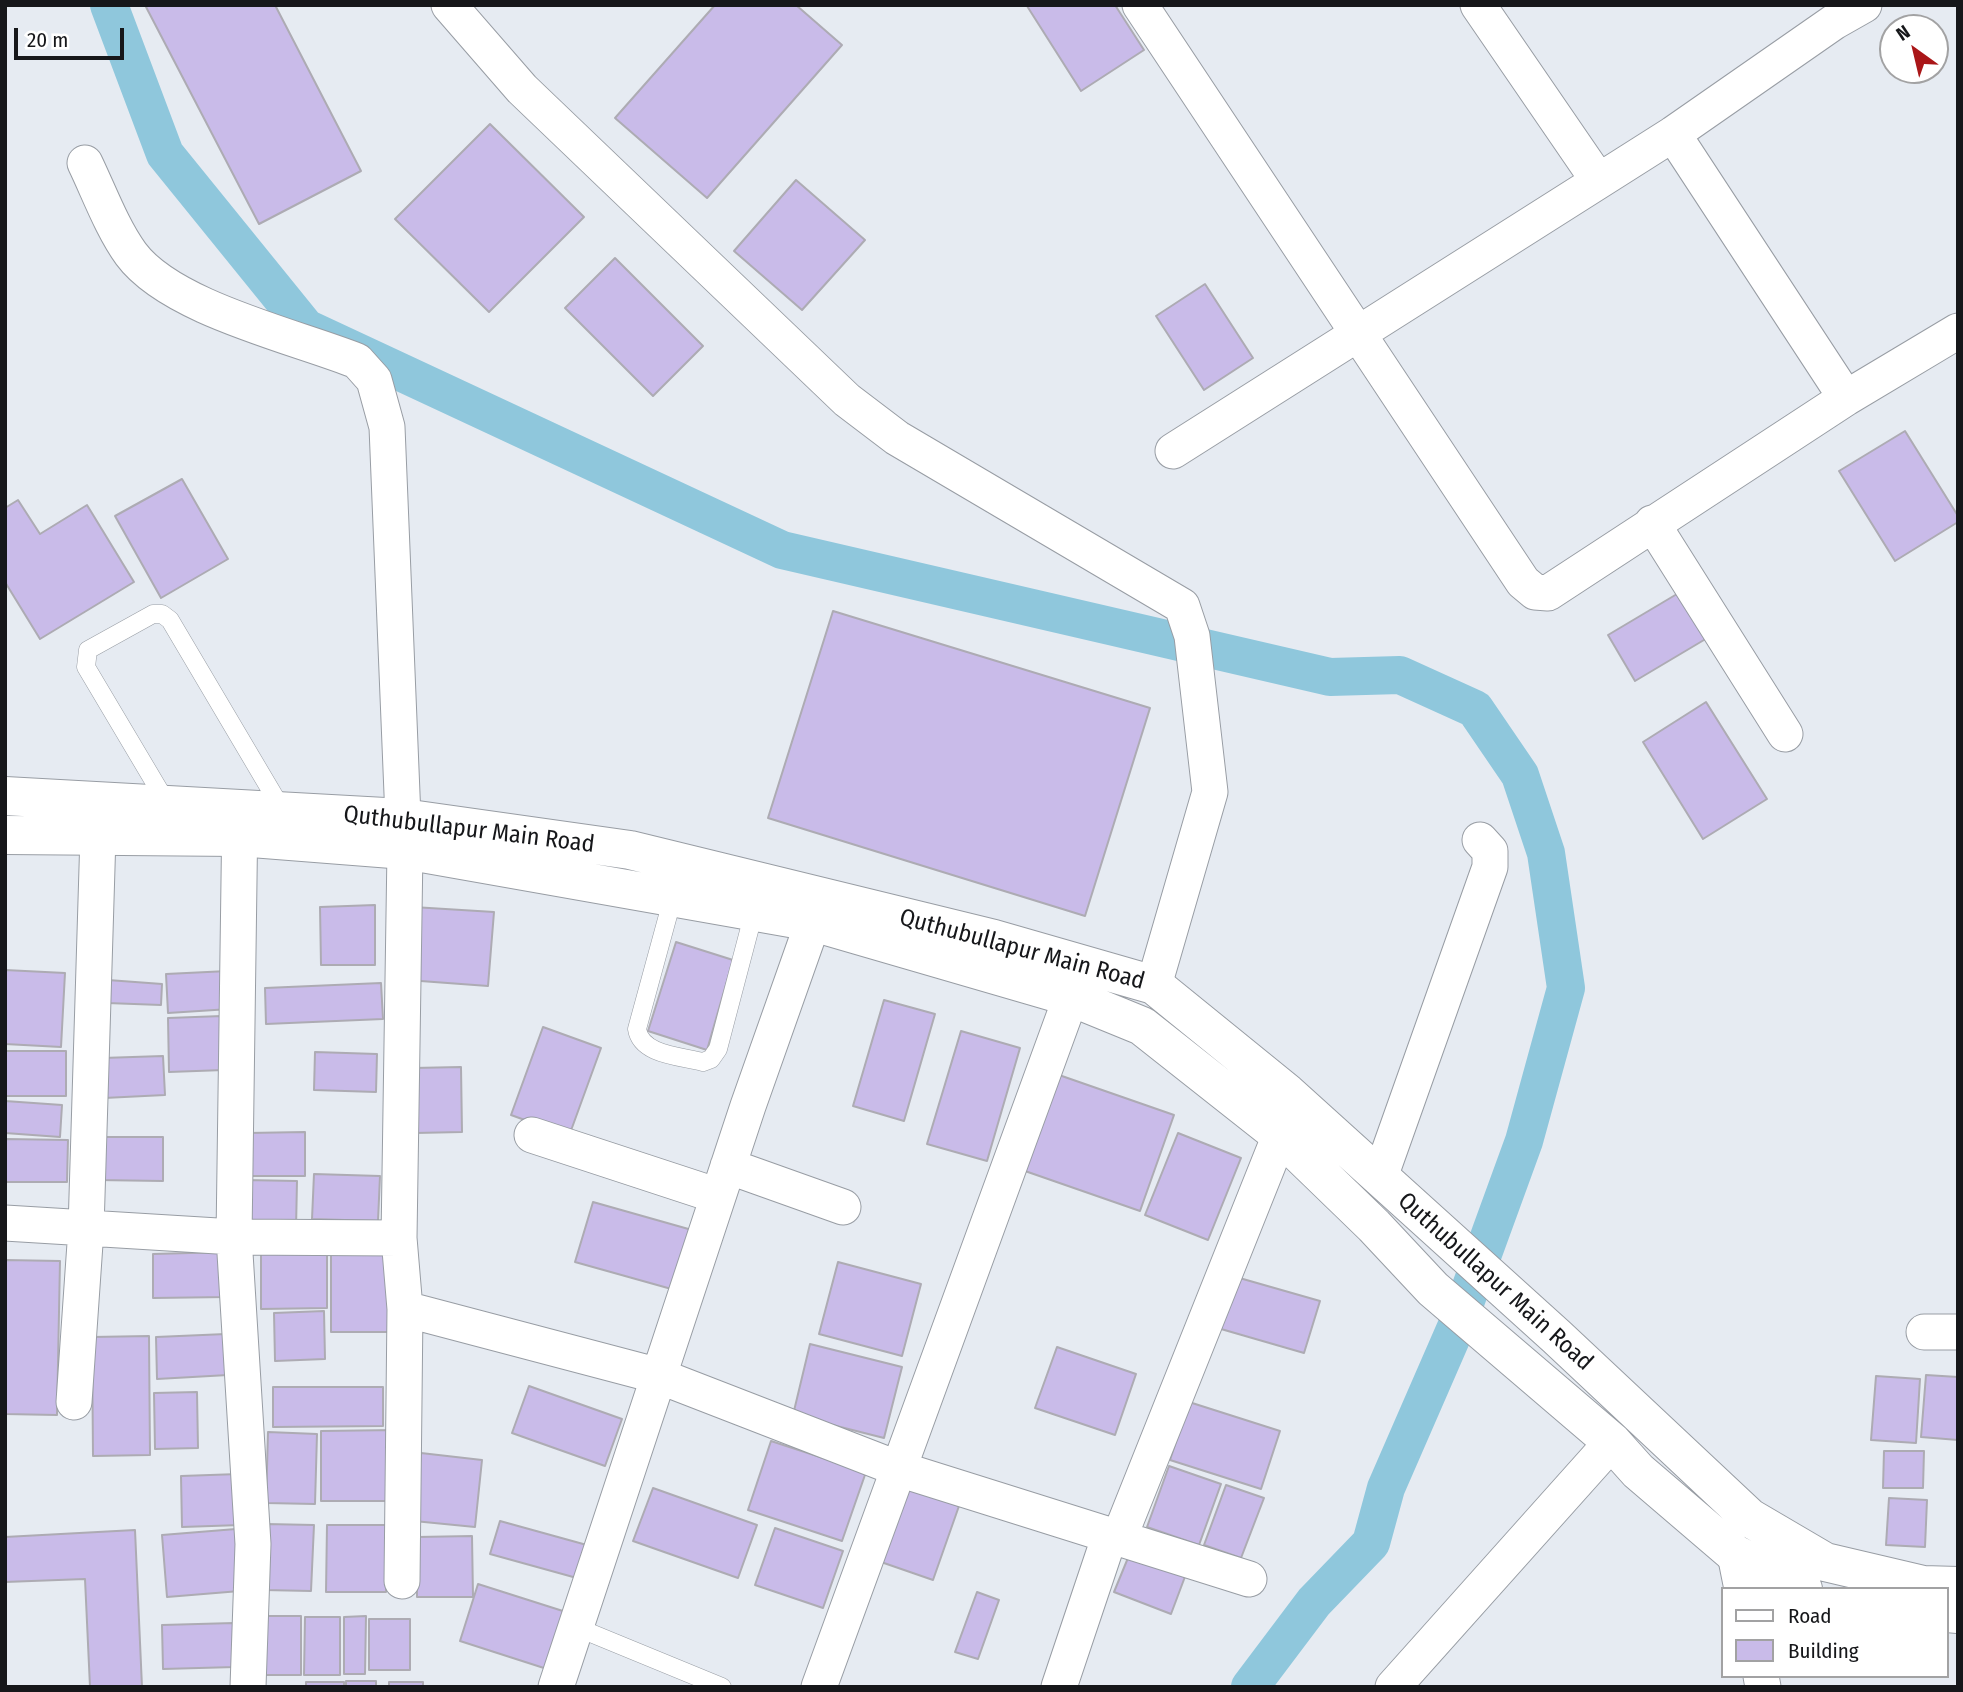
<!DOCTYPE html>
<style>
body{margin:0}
#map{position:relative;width:1963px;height:1692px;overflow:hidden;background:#e6ebf2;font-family:"Fira Sans Condensed",sans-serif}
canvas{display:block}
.frame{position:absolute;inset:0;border:7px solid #16171a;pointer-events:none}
.legend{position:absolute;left:1721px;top:1587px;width:228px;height:91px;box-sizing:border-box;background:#fff;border:2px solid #a2a2a3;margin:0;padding:9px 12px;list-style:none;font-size:21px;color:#16171a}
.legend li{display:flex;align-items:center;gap:14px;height:35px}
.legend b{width:35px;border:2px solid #a2a2a3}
.north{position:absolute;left:1879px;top:14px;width:70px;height:70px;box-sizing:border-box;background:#fff;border:2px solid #a2a2a3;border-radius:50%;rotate:326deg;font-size:19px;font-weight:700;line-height:28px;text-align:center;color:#16171a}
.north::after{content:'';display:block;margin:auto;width:24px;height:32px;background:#aa1618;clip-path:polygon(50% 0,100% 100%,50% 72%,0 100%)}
.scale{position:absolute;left:14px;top:28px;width:110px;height:32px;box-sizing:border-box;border:4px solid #16171a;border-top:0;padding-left:9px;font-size:21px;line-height:24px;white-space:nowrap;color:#16171a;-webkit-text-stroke:5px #fff;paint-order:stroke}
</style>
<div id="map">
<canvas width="1963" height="1692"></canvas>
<div class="frame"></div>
<ul class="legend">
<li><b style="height:9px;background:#fff"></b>Road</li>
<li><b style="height:19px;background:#c9bbe9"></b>Building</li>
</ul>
<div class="north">N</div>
<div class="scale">20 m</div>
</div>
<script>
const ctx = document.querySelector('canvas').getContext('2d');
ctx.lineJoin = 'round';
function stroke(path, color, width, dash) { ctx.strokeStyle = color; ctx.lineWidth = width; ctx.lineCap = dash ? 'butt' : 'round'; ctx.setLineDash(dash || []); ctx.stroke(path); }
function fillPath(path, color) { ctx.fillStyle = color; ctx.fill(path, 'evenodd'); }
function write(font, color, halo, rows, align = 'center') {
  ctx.font = font + ' "Fira Sans Condensed",sans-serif'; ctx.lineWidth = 6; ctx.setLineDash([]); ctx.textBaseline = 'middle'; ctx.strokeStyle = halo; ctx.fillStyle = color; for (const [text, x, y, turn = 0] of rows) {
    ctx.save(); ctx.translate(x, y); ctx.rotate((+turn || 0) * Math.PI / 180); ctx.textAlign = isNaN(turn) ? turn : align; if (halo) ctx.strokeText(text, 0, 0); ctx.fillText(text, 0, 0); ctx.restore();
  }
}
const canal = new Path2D(`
 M109,5L165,154L306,328L782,550L1330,677L1400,675L1475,709L1520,775L1546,853L1566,988L1524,1141L1457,1325L1386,1488L1371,1543L1314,1602L1250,1687`);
const building = new Path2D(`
 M145,5H275L361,171L259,224Z
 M715,5H796L842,45L707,198L615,118Z
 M1115,5L1144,50L1081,91L1027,6Z
 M490,124L584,217L489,312L395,219Z
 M796,180L865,240L802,310L734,251Z
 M615,258L703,346L653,396L565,308Z
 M1205,284L1253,358L1204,390L1156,316Z
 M1905,431L1958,516V522L1895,561L1839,471Z
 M182,479L228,559L161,598L115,516Z
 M18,500L40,534L87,505L134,582L40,639L5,582V508Z
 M1682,591L1709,637L1635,681L1608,635Z
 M833,611L1150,708L1085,916L768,818Z
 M1706,702L1767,799L1703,839L1643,742Z
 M375,905V965H321L320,907Z
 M413,907L494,912L488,986L407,980Z
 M676,942L733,960L707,1050L648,1031Z
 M5,970L65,973L61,1047L5,1044Z
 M228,971L230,1009L168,1013L166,974Z
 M108,980L162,984L161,1005L107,1003Z
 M381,983L383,1019L266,1024L265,988Z
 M884,1000L935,1014L904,1121L853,1106Z
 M222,1016L224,1070L169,1072L168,1018Z
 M543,1027L601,1048L569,1136L511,1115Z
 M961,1031L1020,1048L987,1161L927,1144Z
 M5,1051H66V1096H6Z
 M315,1052L377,1054L376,1092L314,1090Z
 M163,1056L165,1095L104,1098L102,1058Z
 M461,1067L462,1132L415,1133L413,1068Z
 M1059,1075L1174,1115L1140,1211L1025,1171Z
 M5,1101L62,1105L60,1137L5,1133Z
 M305,1132V1176H248V1133Z
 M1178,1133L1241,1158L1208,1240L1145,1215Z
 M97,1137H163V1181L97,1180Z
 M5,1139L68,1140L67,1182H5Z
 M314,1174L380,1176L378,1221L312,1219Z
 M245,1180L297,1181L296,1229L244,1228Z
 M593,1202L692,1230L675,1290L575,1262Z
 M226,1252L227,1297L153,1298V1254Z
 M327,1252V1308L261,1309V1253Z
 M331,1254H390L391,1332H331Z
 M5,1260L60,1261L57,1415L5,1414Z
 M838,1262L921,1284L902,1356L819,1334Z
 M1236,1277L1320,1301L1304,1353L1221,1329Z
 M324,1311L325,1359L275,1361L274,1313Z
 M226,1334L228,1375L157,1379L156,1337Z
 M149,1336L150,1455L93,1456L92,1337Z
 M810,1344L902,1367L884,1438L793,1415Z
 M1057,1347L1136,1374L1115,1435L1035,1408Z
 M1926,1375L1958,1377V1440L1921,1437Z
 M1876,1376L1920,1379L1916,1443L1871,1440Z
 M529,1386L622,1419L605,1466L512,1433Z
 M273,1387H383V1426L273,1427Z
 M197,1392L198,1448L155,1449L154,1393Z
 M1189,1402L1280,1431L1261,1489L1170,1460Z
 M397,1430V1501H321V1431Z
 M268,1432L317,1434L315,1504L266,1503Z
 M771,1441L866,1472L842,1541L748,1510Z
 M1884,1451H1924L1923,1488H1883Z
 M421,1453L482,1460L475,1527L414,1521Z
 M1169,1466L1221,1484L1199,1545L1147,1527Z
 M239,1474L241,1525L182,1527L181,1476Z
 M1226,1485L1264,1498L1241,1558L1204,1545Z
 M653,1488L757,1525L738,1578L633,1541Z
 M907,1488L959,1506L933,1580L881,1562Z
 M1889,1498L1927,1500L1925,1547L1886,1545Z
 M500,1521L594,1547L584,1580L490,1554Z
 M266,1524L314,1525L311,1591L264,1590Z
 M327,1525H386V1592H326Z
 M775,1528L843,1551L823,1608L755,1585Z
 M236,1529L240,1591L167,1597L162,1535Z
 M135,1530L142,1687H90L85,1579L5,1582V1537Z
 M472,1536L473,1597H417V1537Z
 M1130,1553L1186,1574L1171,1614L1114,1592Z
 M478,1584L566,1612L547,1669L460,1641Z
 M977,1592L999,1600L978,1659L955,1652Z
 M260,1616H301V1675H260Z
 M366,1616L365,1674H344V1617Z
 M305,1617H340V1675H304Z
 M369,1619H410V1670H369Z
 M234,1623L235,1667L163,1669L162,1625Z
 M346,1681H376V1687H346Z
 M306,1682H344V1687H306Z
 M389,1682H423V1687H389Z`);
const service = new Path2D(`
 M168,805L86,667L88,650L153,614H162L170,620L283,811
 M673,897L637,1029C641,1055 680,1056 703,1062L711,1059L718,1049L754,912
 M576,1627L722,1687`);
const minor = new Path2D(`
 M449,5L522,89L847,400L897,438L1182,606L1192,636L1210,792L1154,985
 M1140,5L1523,582L1535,592L1548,593L1846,398L1958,331
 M1478,5L1598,180
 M1673,134L1846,398
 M85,163C99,192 112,228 131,254C171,308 294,336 357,361L374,380L387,427L403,818
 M1173,451L1673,134L1834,22L1864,5
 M1652,523L1785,734
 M532,1135L718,1196
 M728,1166L843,1207
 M1380,1177L1490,867V851L1480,840
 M5,1223L234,1237L240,809
 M405,1309L659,1376L899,1469L1249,1579
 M1924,1332H1958
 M74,1402L86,1229L98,835
 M1119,1538L1280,1135
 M1735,1554L1742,1589
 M402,1581L405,1309L399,1238L405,850
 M1761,1676L1763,1687
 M248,1687L253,1544L234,1237L399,1238
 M556,1687L748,1106L813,922
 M819,1687L1071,997
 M1059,1687L1110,1535
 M1393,1687L1612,1442`);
const secondary = new Path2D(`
 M5,796L403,818L630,850L994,939L1154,985L1287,1093L1557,1337L1750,1518L1825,1562L1923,1585L1958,1586
 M5,835L239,837L405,850L813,922L1071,997L1142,1026L1280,1135L1374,1226L1433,1289L1612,1442L1638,1471L1735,1554L1803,1589
 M1947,1613L1958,1614`);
const streetNames = [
 ["Quthubullapur Main Road",469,830,7],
 ["Quthubullapur Main Road",1022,950,15],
 ["Quthubullapur Main Road",1495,1282,42]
];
stroke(canal, '#8fc7dc', 38);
fillPath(building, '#c9bbe9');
stroke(building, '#adabb3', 2);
stroke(service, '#989da4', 19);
stroke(minor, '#989da4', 37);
stroke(secondary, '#989da4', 40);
stroke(service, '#fff', 18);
stroke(minor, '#fff', 35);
stroke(secondary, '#fff', 38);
write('24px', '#16171a', '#fff', streetNames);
</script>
